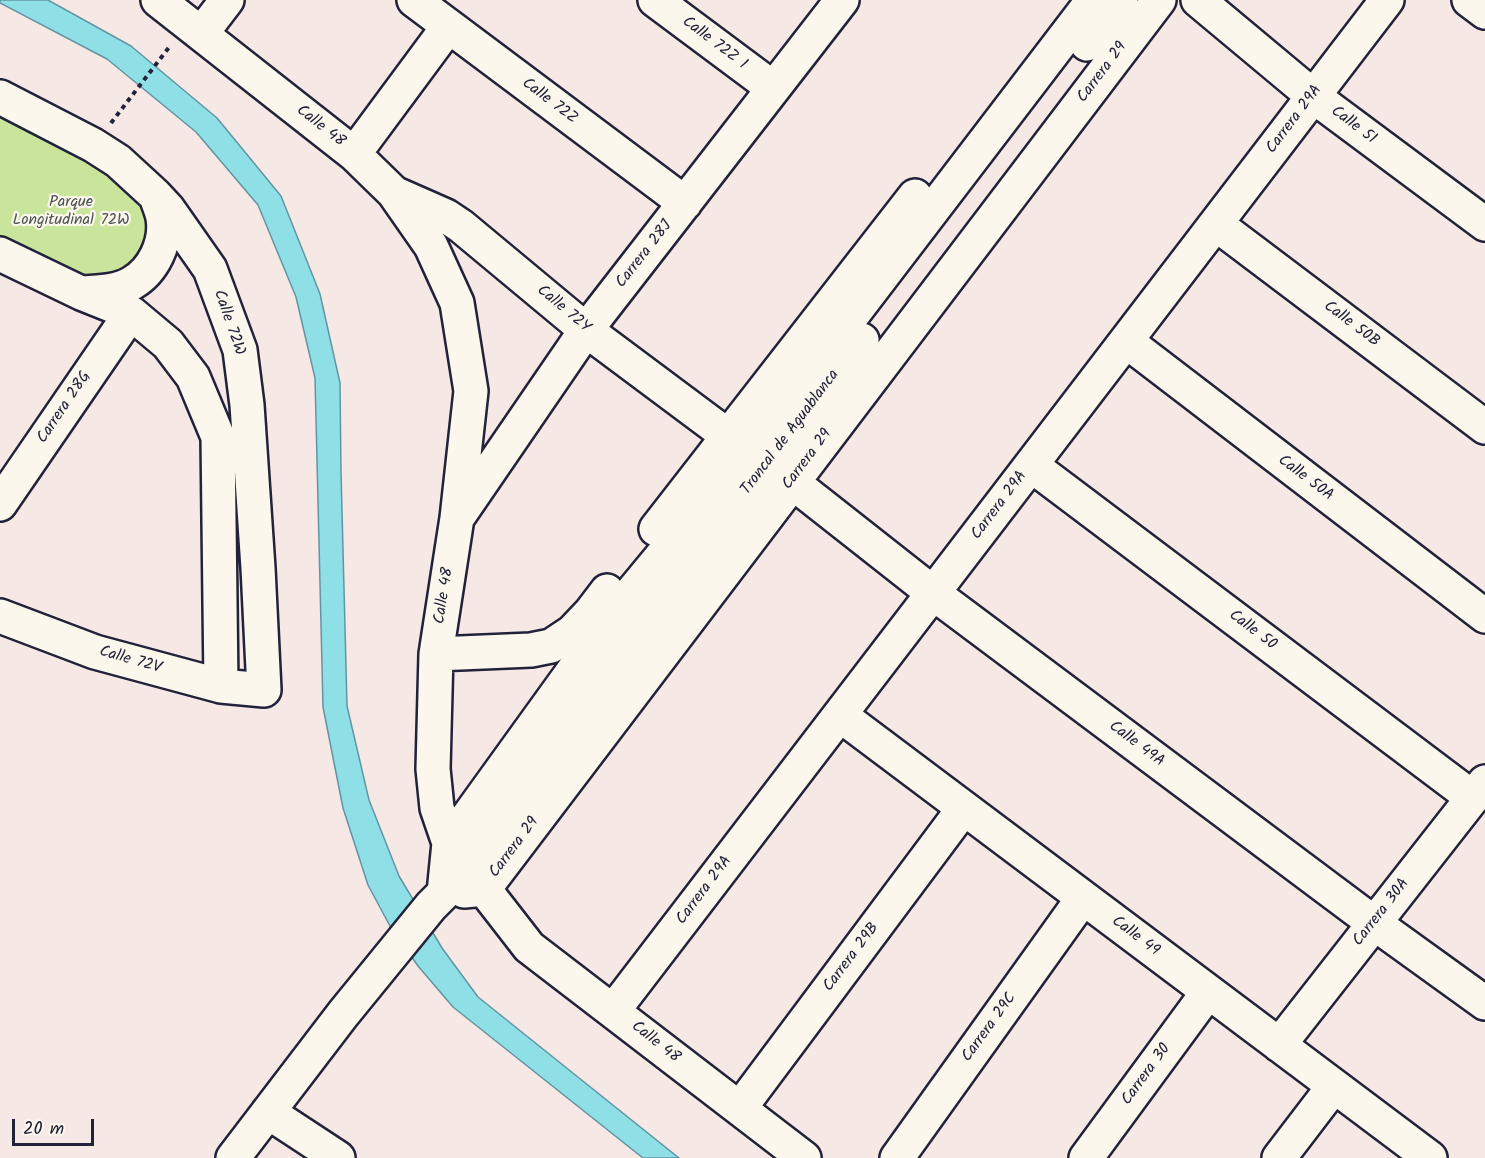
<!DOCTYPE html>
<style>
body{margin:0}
#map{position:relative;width:1485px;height:1158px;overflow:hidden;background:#f6e8e5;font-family:Kalam,sans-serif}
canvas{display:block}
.scale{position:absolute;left:12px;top:1119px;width:82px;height:27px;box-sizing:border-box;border:3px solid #22223b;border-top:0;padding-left:8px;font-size:18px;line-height:21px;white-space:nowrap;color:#22223b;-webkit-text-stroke:4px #fbf7ec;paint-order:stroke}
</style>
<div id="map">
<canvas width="1485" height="1158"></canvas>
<div class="scale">20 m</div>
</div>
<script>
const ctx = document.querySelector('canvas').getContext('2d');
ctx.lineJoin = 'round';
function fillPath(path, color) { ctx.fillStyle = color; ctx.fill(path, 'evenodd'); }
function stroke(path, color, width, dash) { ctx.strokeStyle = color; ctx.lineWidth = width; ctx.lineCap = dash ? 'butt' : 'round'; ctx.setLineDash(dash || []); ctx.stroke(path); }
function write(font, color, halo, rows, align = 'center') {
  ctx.font = font + ' Kalam,sans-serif'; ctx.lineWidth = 4.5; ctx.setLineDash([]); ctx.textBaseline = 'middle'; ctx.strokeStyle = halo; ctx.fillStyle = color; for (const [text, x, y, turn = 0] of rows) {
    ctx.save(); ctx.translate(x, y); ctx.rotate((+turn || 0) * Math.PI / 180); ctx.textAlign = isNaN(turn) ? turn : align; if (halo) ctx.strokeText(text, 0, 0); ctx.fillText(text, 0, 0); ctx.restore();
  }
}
const green = new Path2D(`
 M0,97L155,195L162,244L108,291L0,254Z`);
const water = new Path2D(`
 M0,0H48L131,46L217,118L281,196L320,294L340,383L341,472L347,706L369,800L399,876L442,948L478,997L679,1158H643L453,1007L418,966L391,928L368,885L343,808L323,707L315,378L296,297L258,205L196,132L107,59L0,3Z`);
const path = new Path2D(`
 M111,123L170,46`);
const minor = new Path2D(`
 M158,0L354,154L394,193L431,246L457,303L471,391L457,518L436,654L433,769L437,808L449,843L462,865L484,889L529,947L804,1158
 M414,0L685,203
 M655,0L773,88
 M1198,0L1313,96L1485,224
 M1469,0L1485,12
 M201,34L227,0
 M1087,44L1121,0
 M0,97L93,145L118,161L155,195L168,209L210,269L240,350L247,405L258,568L264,690L221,686L95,652L0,616
 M354,154L448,27
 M396,194L446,216L461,226L586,330L728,436
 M1216,224L1485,427
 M0,254L81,293L131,313L168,344L193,377L218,437L221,686
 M81,293C98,292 117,292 132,283C153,271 167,243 163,218C162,211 158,203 156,196
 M1126,341L1485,616
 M1031,465L1473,798
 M792,482L933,593L1374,923L1485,1003
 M0,504L131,313
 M460,514L586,330L842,0
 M656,529L915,196
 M436,654L531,650L551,646L572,632L591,612L607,591
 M840,715L1430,1158
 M462,865L862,340
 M464,891L484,889L1159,0
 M613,1011L1387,0
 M1279,1045L1485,782
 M740,1108L964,808
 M268,1112L338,1158
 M233,1158L343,1014L431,906L444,893L449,843L581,660L632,592L747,453L1093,0
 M897,1158L1083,898
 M1086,1158L1208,992
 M1279,1158L1334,1086`);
const streetNames = [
 ["Calle 72Z 1",714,44,37],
 ["Carrera 29",1103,73,-53],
 ["Calle 72Z",549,102,37],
 ["Carrera 29A",1295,120,-53],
 ["Calle 51",1353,126,37],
 ["Calle 48",320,127,38],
 ["Carrera 28J",645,255,-52],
 ["Calle 72Y",563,310,40],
 ["Calle 72W",228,323,71],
 ["Calle 50B",1351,325,37],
 ["Carrera 28G",65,408,-56],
 ["Troncal de Aguablanca",791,433,-53],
 ["Carrera 29",808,460,-53],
 ["Calle 50A",1305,479,37],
 ["Carrera 29A",1000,506,-53],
 ["Calle 48",445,596,-81],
 ["Calle 50",1252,631,37],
 ["Calle 72V",130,661,16],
 ["Calle 49A",1136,745,37],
 ["Carrera 29",515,848,-53],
 ["Carrera 29A",705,891,-53],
 ["Carrera 30A",1382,913,-52],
 ["Calle 49",1135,937,37],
 ["Carrera 29B",852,958,-53],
 ["Carrera 29C",990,1028,-54],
 ["Calle 48",655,1043,38],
 ["Carrera 30",1147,1075,-54]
];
const parkNames = [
 ["Parque",71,203],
 ["Longitudinal 72W",71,221]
];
fillPath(green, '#c9e59c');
fillPath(water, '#8fe0e6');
stroke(water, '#6394a2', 1.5);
stroke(minor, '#22223b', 38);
stroke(path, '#22223b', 4, [4.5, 4.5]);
stroke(minor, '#fbf7ec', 33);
write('16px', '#22223b', '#fbf7ec', streetNames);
write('16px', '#4c5353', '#fbf7ec', parkNames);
</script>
